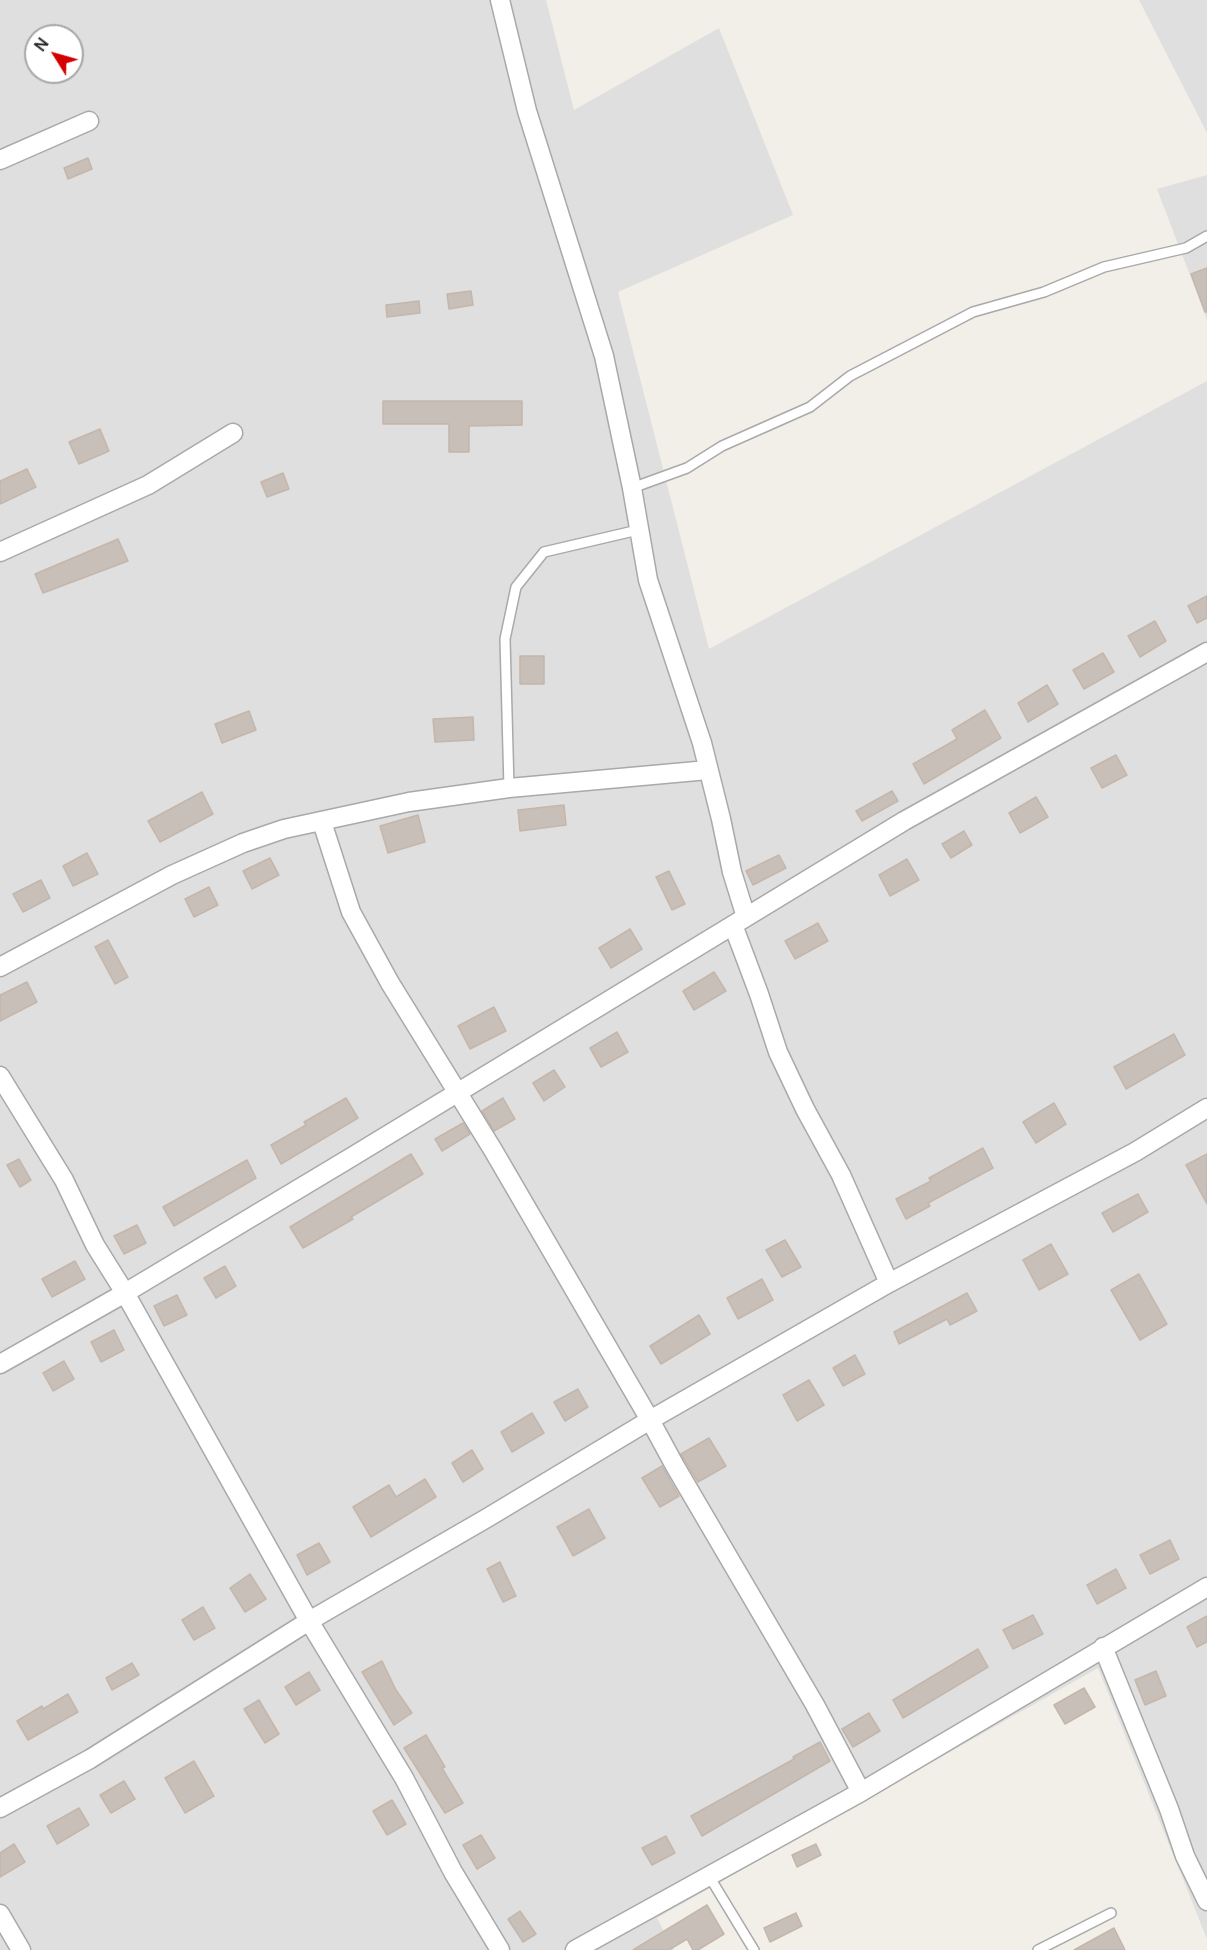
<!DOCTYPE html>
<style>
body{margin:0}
#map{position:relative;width:1207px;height:1950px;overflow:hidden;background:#f2efe9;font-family:Manrope,sans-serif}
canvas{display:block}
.north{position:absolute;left:24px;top:24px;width:60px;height:60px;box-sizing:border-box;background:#fff;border:2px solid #a7a7a7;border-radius:50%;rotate:307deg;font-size:16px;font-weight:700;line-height:24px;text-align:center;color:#222}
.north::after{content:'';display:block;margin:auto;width:21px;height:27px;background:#d40000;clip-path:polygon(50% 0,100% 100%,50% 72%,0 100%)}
</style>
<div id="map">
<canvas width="1207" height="1950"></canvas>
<div class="north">N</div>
</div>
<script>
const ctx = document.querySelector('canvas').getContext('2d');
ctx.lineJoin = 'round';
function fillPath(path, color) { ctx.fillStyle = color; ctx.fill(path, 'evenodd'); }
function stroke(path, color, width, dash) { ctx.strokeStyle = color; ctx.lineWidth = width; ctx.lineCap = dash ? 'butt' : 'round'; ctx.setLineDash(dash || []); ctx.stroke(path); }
const residential = new Path2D(`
 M0,0H546L574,110L719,28L793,215L618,292L709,649L1207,381V1939L1098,1668L657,1918L674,1950H0ZM36,36H72V72H36Z
 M1139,0H1207V133Z
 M1207,175V320L1157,189Z`);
const building = new Path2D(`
 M88,158L92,169L68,179L64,168Z
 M1207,268V312H1205L1191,274Z
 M471,291L473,305L449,309L447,294Z
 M419,301L420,313L387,317L386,305Z
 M383,401H522V425L469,426V452H449V424H383Z
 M100,429L109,451L79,464L69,442Z
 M27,469L36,487L0,504V481Z
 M283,473L289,489L267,497L261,482Z
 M118,539L128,561L43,593L35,574Z
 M1207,596V618L1197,623L1188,606Z
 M1155,621L1166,641L1140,657L1128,636Z
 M1103,653L1114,672L1084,689L1073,670Z
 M520,656H544V684H520Z
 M1047,685L1058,704L1028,722L1018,703Z
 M985,710L1001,738L924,784L913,764L957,739L952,730Z
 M249,711L256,730L222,743L215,724Z
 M473,717L474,740L435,742L433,719Z
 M1116,755L1127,775L1102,788L1091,768Z
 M892,791L898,801L862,821L856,811Z
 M202,792L213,814L160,842L148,821Z
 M1036,797L1048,817L1020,833L1009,813Z
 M564,805L566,825L520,831L518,810Z
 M418,815L425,842L388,853L380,826Z
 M964,831L972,845L951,858L942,844Z
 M87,853L98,874L73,886L63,866Z
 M779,855L786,868L753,885L746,871Z
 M270,858L279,875L252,889L243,871Z
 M907,859L919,880L890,896L879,875Z
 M669,871L685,904L672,910L656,877Z
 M41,880L50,898L23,912L13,894Z
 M209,887L218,905L194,917L185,899Z
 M818,923L828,941L795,959L785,941Z
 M630,929L642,949L611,968L599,948Z
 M108,940L128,977L115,984L95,947Z
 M714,972L726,991L694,1010L683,991Z
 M27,982L37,1002L0,1021V995Z
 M494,1007L506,1031L470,1049L458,1026Z
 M617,1032L628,1052L601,1067L590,1048Z
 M1174,1034L1185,1055L1126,1089L1114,1067Z
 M554,1070L565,1087L544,1101L533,1083Z
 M346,1098L358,1118L281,1164L271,1145L306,1125L304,1122Z
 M503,1098L515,1119L494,1131L482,1111Z
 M1054,1103L1066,1124L1036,1143L1023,1122Z
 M463,1123L470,1134L442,1151L435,1139Z
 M983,1148L993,1168L928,1203L930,1206L906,1219L896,1199L931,1181L929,1178Z
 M411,1154L423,1174L351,1217L353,1219L303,1248L290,1227Z
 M1207,1154V1204L1186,1165Z
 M19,1159L31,1180L20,1187L7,1165Z
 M247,1160L256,1178L174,1226L163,1207Z
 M1138,1194L1148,1212L1113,1232L1102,1213Z
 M137,1225L146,1243L124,1254L114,1236Z
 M785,1240L801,1267L782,1277L766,1250Z
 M1051,1244L1068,1274L1039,1290L1023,1260Z
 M75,1261L85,1279L52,1297L42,1279Z
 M225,1266L236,1286L216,1298L204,1278Z
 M1139,1274L1167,1324L1140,1340L1111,1290Z
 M762,1279L773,1300L738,1319L727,1298Z
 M967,1293L977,1311L950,1325L947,1319L899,1344L894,1332Z
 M177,1295L187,1315L164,1326L154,1306Z
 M699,1315L710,1334L661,1364L650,1346Z
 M114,1330L124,1350L101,1362L91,1342Z
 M855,1355L865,1374L843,1386L833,1368Z
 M64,1361L74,1379L53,1391L43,1373Z
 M809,1380L824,1405L797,1421L783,1395Z
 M578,1389L588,1407L565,1421L554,1402Z
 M532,1413L544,1433L512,1452L501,1432Z
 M709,1438L726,1466L698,1482L681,1454Z
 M472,1450L483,1469L463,1482L452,1463Z
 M662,1466L679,1496L660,1507L642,1478Z
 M425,1479L436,1497L371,1537L353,1507L389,1485L396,1497Z
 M589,1509L605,1538L573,1556L557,1527Z
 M1170,1540L1179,1559L1150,1574L1140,1555Z
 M319,1543L330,1562L307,1575L297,1555Z
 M500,1562L516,1596L503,1602L487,1569Z
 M1116,1569L1126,1588L1097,1604L1087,1585Z
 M250,1574L266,1599L245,1612L230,1588Z
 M203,1607L215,1628L194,1640L182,1620Z
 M1033,1615L1043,1634L1013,1649L1003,1630Z
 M1207,1616V1642L1197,1647L1187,1627Z
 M978,1649L988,1667L903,1718L893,1700Z
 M382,1661L396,1690L412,1713L394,1725L362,1672Z
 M132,1663L139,1675L112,1690L106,1678Z
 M1156,1671L1166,1696L1145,1705L1135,1680Z
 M309,1672L320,1690L296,1705L285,1687Z
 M1084,1688L1095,1707L1065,1724L1054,1705Z
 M68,1694L78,1712L28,1740L17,1721L42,1706L43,1709Z
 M259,1700L279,1734L265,1743L244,1709Z
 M869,1713L880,1731L853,1747L842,1729Z
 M426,1735L445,1767L442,1768L463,1803L445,1813L404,1748Z
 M820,1742L830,1761L702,1836L691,1816L794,1759L793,1757Z
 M194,1761L214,1796L185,1813L165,1778Z
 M124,1781L135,1799L111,1813L100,1795Z
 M392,1800L406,1824L387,1835L373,1811Z
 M79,1808L89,1825L57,1844L47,1826Z
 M481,1835L495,1858L477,1869L463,1845Z
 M666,1836L675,1853L652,1865L642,1848Z
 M14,1844L25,1862L0,1877V1853Z
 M816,1844L821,1855L797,1867L792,1855Z
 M707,1905L724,1934L698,1950H693L687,1939L669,1950H633Z
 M520,1911L536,1934L523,1942L508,1919Z
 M796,1913L802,1926L770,1942L764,1928Z
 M1114,1928L1125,1950H1074Z`);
const lane = new Path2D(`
 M632,488L687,468L722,446L810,407L850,376L973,312L1044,292L1104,267L1186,248L1207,236
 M509,788L505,639L516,587L544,552L638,530
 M709,1876L754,1950
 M1038,1950L1111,1913`);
const street = new Path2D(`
 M500,0L527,111L604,356L632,488L648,580L702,743L721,819L732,872L746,917
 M0,160L89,121
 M0,552L148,485L233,433
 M322,822L351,912L390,983L493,1150L650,1420L675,1466L815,1705L861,1792
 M733,925L759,994L778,1052L805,1109L841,1175L889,1283
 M0,967L172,875L243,843L284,829L409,802L509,788L708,770
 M0,1076L64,1180L95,1245L125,1293L309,1621L404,1778L453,1872L500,1950
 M0,1364L125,1293L350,1158L904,821L1207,652
 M1103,1647L1169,1809L1185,1856L1207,1901
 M0,1808L90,1759L309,1621L487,1518L650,1420L889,1283L1135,1152L1207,1108
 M0,1914L21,1950
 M575,1950L861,1792L1207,1587`);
fillPath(residential, '#e0dfdf');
fillPath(building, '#c7bfb8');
stroke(building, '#c4b6ab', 1.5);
stroke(lane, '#a9a9a9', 12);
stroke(street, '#a9a9a9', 21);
stroke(lane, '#fff', 9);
stroke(street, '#fff', 18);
</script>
